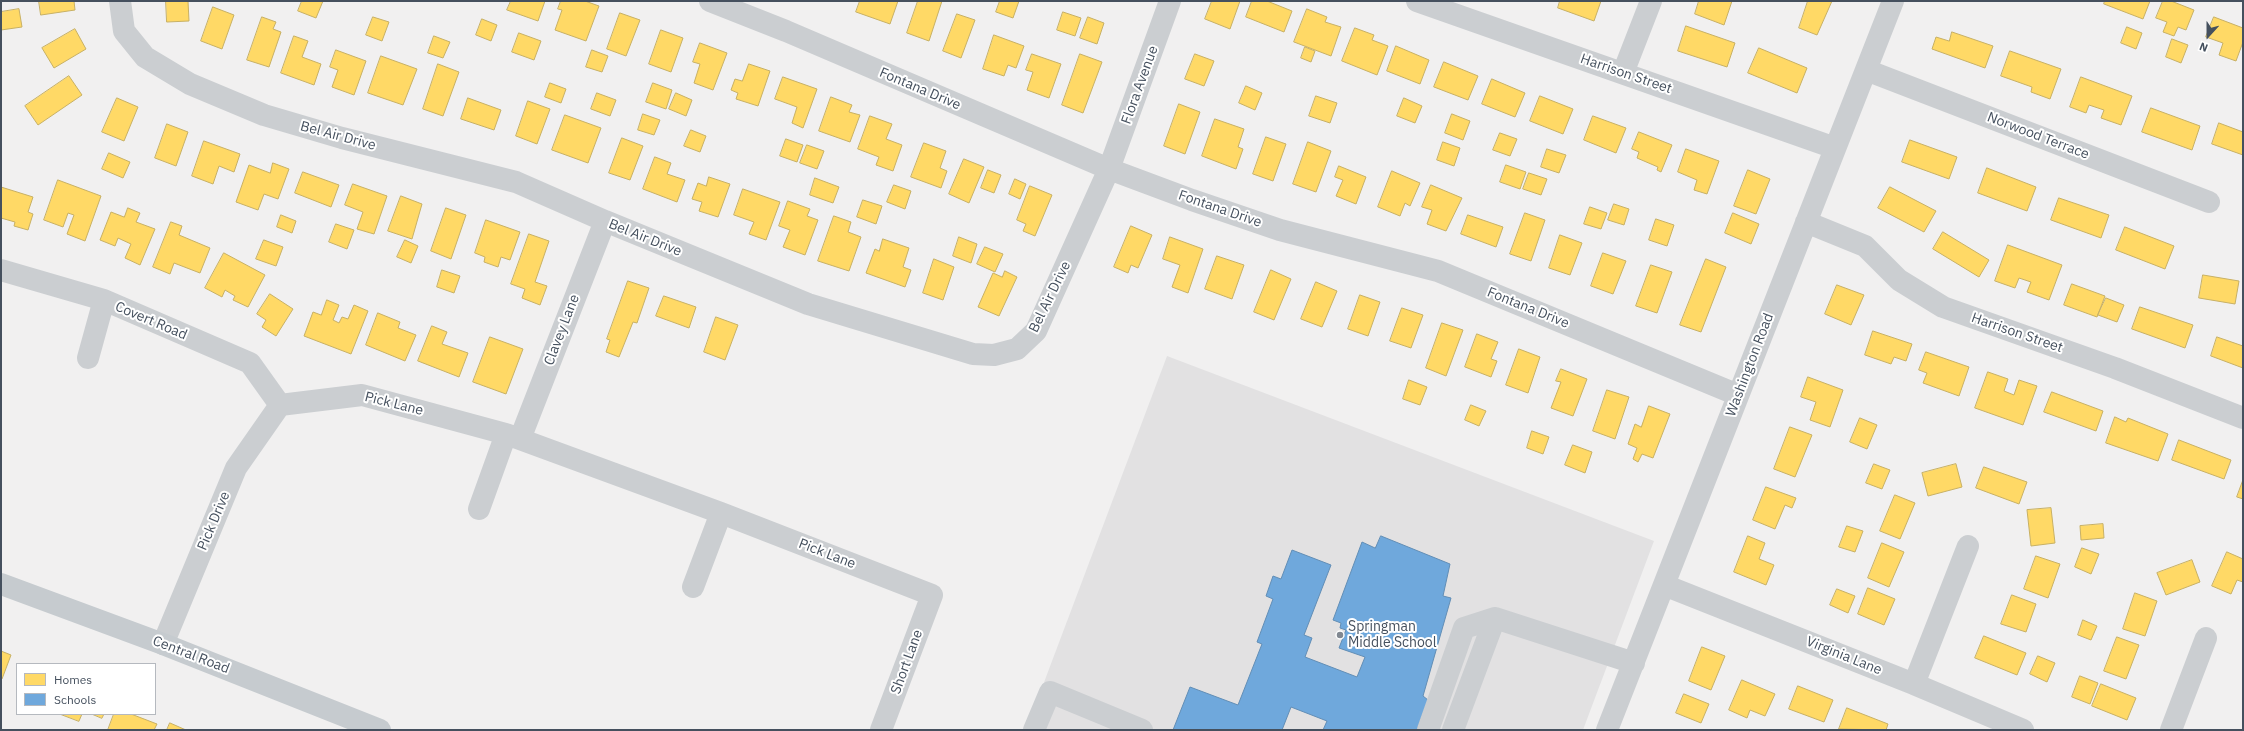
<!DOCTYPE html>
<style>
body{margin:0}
#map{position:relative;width:2244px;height:731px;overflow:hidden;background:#f1f0f0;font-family:"IBM Plex Sans",sans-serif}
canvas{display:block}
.frame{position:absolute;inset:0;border:2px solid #45505e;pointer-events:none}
.legend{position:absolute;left:16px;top:663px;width:140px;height:52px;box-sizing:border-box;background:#fff;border:1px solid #b5b9bf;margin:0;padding:5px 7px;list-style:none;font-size:12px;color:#45505e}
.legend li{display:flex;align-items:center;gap:8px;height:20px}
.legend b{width:20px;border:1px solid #b5b9bf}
.north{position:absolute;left:2188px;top:16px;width:40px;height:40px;-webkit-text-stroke:3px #fff;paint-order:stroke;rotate:201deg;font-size:11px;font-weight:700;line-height:16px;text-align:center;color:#45505e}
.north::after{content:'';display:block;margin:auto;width:14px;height:18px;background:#45505e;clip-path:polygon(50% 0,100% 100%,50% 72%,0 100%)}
</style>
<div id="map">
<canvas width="2244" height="731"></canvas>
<div class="frame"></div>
<ul class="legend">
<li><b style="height:11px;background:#ffd966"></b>Homes</li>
<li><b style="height:11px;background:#6fa8dc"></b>Schools</li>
</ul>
<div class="north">N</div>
</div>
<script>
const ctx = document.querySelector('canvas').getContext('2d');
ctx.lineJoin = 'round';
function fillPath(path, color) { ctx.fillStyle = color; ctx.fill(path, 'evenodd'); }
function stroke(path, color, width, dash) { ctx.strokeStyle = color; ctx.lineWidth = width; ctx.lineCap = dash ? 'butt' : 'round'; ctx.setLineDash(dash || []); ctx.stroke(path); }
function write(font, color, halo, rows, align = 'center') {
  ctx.font = font + ' "IBM Plex Sans",sans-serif'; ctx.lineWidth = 4; ctx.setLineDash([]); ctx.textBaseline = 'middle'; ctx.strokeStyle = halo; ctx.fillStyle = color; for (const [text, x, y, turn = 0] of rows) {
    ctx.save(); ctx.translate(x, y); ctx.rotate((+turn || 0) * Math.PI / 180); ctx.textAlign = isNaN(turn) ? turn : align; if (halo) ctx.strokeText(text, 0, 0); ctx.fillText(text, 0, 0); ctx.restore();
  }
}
const education = new Path2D(`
 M1167,356L1654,541L1583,730H1026Z`);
const homes = new Path2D(`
 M39,1H74L75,10L41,15Z
 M166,1H188L189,21L167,22Z
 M302,1H323L316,18L298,11Z
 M511,1H545L538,21L507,10Z
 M561,1H585L599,6L586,41L555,30L562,10L558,9Z
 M860,1H898L890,24L856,12Z
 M918,1H942L929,41L907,33Z
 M1000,1H1019L1013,18L996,12Z
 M1212,1H1240L1230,29L1205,19Z
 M1252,1H1267L1292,11L1284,32L1246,17Z
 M1560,1H1601L1594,21L1558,8Z
 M1699,1H1732L1724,25L1695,14Z
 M1808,1H1832L1817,35L1799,28Z
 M2105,1H2150L2143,19L2104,4Z
 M2163,1H2171L2194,10L2186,30L2178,27L2174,36L2163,32L2167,22L2156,18Z
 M213,7L234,15L222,49L201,41Z
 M19,9L22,27L1,30V12Z
 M1307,9L1327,17L1325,22L1341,27L1331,56L1294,42Z
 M1063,12L1081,18L1075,36L1057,30Z
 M620,13L640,20L626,56L607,49Z
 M957,14L975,20L961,58L943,51Z
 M262,17L276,22L273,29L281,32L269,67L247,60Z
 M373,17L389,22L382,41L366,35Z
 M1088,17L1104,23L1097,44L1080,38Z
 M2214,17L2243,28V42L2236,61L2219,55L2223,43L2206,37Z
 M482,19L497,25L491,41L476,35Z
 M1686,26L1735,43L1727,67L1678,51Z
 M2127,27L2142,33L2136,49L2121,43Z
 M1355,28L1374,35L1372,40L1388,46L1377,75L1342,61Z
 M75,29L86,49L54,68L42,48Z
 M661,30L683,38L671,72L649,64Z
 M1952,32L1993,46L1985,68L1932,49L1936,37L1949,41Z
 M519,33L541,41L534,60L512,52Z
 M994,35L1024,46L1016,68L1008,65L1004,76L983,69Z
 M294,36L308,41L302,57L321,64L314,85L281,73Z
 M434,36L450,42L443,58L428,53Z
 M2172,39L2188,45L2181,63L2166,57Z
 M700,43L727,53L713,90L694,83L700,64L693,62Z
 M1396,46L1429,60L1420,84L1387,71Z
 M1305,47L1315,51L1311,62L1301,58Z
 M1759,48L1807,68L1797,93L1748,73Z
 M336,50L366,61L354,95L332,87L338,70L330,67Z
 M592,50L608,56L602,72L586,67Z
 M2010,51L2061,69L2050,99L2031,92L2032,87L2001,76Z
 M1032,54L1061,64L1049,98L1027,90L1033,72L1026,70Z
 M1080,54L1102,62L1083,113L1062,105Z
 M1195,54L1214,61L1204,86L1185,79Z
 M381,56L417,69L403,105L368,93Z
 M1444,62L1478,76L1468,100L1434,87Z
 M438,64L459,72L443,116L423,109Z
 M749,64L770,71L758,106L736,99L738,93L731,90L735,79L742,81Z
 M69,76L82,95L38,125L25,106Z
 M783,77L817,89L803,128L792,123L797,107L775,99Z
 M2081,77L2132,96L2121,125L2101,118L2104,110L2089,105L2086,113L2070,107Z
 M1492,79L1525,93L1515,117L1482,104Z
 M550,83L566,89L561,103L545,97Z
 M653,83L672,90L666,109L646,102Z
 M1246,86L1262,93L1255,110L1239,103Z
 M597,93L616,100L610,116L591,109Z
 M676,93L692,100L686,116L669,109Z
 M1316,96L1337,103L1330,123L1309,116Z
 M1540,96L1573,109L1563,134L1530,121Z
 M831,97L852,105L849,112L860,115L850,142L819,131Z
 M117,98L138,107L124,141L102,132Z
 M468,98L501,110L494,130L461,119Z
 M1404,98L1422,106L1415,123L1397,116Z
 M528,101L550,109L537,144L516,136Z
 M1179,104L1200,112L1185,154L1164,146Z
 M2151,108L2200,126L2192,150L2142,132Z
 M643,114L660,120L654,135L638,130Z
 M1452,114L1470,121L1463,140L1445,133Z
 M565,115L601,128L588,163L552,150Z
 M870,116L892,124L886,139L902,145L893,171L876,165L879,157L858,149Z
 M1593,116L1626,128L1616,153L1584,140Z
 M1215,119L1244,129L1238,147L1243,149L1236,169L1202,156Z
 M2219,123L2243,132V155L2212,144Z
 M167,124L188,132L176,166L155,158Z
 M691,130L706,136L700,152L684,146Z
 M1639,132L1672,145L1661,172L1657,170L1658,167L1637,158L1639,152L1632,149Z
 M1500,133L1517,139L1510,156L1493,150Z
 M1266,137L1286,144L1273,181L1253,174Z
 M622,138L643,146L630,180L609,173Z
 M786,139L803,145L797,162L780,156Z
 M1910,140L1957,157L1949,179L1902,162Z
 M204,141L240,154L234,172L219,166L213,184L192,176Z
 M1308,142L1331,151L1316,192L1293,184Z
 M1443,142L1460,148L1454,166L1437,160Z
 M924,143L946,151L940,168L947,171L941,188L911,177Z
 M807,145L824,151L817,169L800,163Z
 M1547,149L1566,155L1559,173L1541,167Z
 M1686,149L1719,161L1707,194L1694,190L1697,180L1678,172Z
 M109,153L130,162L123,178L102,169Z
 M655,157L671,163L667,174L685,180L677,202L643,189Z
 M964,159L984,167L969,203L949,194Z
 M273,163L289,169L278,199L264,194L258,210L236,202L249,165L270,173Z
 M1506,165L1526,172L1520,189L1500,182Z
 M1339,166L1366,177L1356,204L1336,196L1343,180L1335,177Z
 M1987,168L2036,187L2027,211L1978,193Z
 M988,170L1001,175L994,193L981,188Z
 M1748,170L1770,179L1756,214L1734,206Z
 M1392,171L1420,183L1410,206L1405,203L1400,216L1378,207Z
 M303,172L339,185L331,207L295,193Z
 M1529,173L1547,179L1541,195L1523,189Z
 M709,177L730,184L718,217L699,211L702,202L692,199L698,183L706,186Z
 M815,178L839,187L833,203L810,195Z
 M1015,179L1026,184L1020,199L1009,194Z
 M58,180L101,196L85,241L67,234L74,215L68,213L63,227L44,220Z
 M353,184L387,196L374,234L357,229L363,212L345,205Z
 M894,185L911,191L905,209L887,202Z
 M1431,185L1462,198L1446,231L1427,224L1432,210L1422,207Z
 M1030,186L1052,195L1035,236L1023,231L1026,224L1017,220Z
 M1,187L33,197L28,212L33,214L28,230L14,226L15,222L1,218Z
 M1890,187L1936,211L1924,232L1878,208Z
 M743,189L780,202L766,240L749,234L754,222L734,215Z
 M401,196L422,204L412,239L388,231Z
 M2059,198L2109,215L2101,238L2051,220Z
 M863,200L882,206L876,224L857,217Z
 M788,201L810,209L807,216L818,220L805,255L783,247L790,230L779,226Z
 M1614,204L1629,209L1624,225L1608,220Z
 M1590,207L1607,213L1601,229L1584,224Z
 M128,208L140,213L136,222L155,229L140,265L125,258L131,244L118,238L115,246L100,240L111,212L124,217Z
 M446,208L466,215L451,259L431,251Z
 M1525,213L1545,220L1531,261L1510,254Z
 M1733,213L1759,224L1751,244L1725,233Z
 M281,215L296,221L292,233L277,227Z
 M1468,215L1503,227L1496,247L1461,234Z
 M834,216L851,222L848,232L861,237L849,271L818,261Z
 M1656,219L1674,225L1667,246L1649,240Z
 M486,220L520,232L510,260L501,257L498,267L484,262L485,257L475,253Z
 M171,222L182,226L179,235L210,248L200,273L174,263L170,274L153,267Z
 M336,224L354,230L347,249L329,242Z
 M1131,226L1152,235L1138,268L1131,265L1128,273L1114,267Z
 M2125,227L2174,246L2165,269L2116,250Z
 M1943,232L1989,260L1979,277L1933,249Z
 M529,234L549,241L535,282L547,286L540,305L522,298L525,289L511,284Z
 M1560,235L1582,243L1570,275L1549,268Z
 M959,237L977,244L971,263L953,256Z
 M1170,237L1203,249L1188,293L1172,287L1180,265L1163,259Z
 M883,239L909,248L903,267L911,270L905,287L866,273L875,249L879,251Z
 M264,240L283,247L276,266L256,259Z
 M405,240L418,246L411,263L397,257Z
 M2008,245L2062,265L2049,300L2027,292L2031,282L2019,278L2015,288L1995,281Z
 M985,247L1003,254L995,272L977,264Z
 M224,253L265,275L248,307L233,300L235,296L225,290L222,297L205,288Z
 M1603,253L1626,261L1613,294L1591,286Z
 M1217,256L1244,265L1232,299L1205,289Z
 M934,259L954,267L943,300L923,293Z
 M1706,259L1726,267L1701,332L1680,325Z
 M1651,265L1672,272L1657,313L1636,306Z
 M442,270L460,276L454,293L437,287Z
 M1271,270L1291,279L1274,320L1254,312Z
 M1005,271L1017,277L999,316L978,307L993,273L1002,277Z
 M2203,275L2239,281L2235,304L2199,298Z
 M628,281L649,288L637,323L633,322L619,357L606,352L610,340L607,339Z
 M1316,282L1337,291L1322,327L1301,319Z
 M2072,284L2105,296L2097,317L2064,305Z
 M1837,285L1864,295L1851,325L1825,314Z
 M270,294L293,309L276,336L262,327L266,320L257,314Z
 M1360,295L1380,302L1368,336L1348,329Z
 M664,296L696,307L689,328L656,316Z
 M2106,298L2124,305L2117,322L2098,315Z
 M327,300L339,305L333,320L339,323L342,317L348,319L354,305L368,311L351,354L304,336L313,312L321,315Z
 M2140,307L2193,325L2185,348L2132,329Z
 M1402,308L1423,315L1411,348L1390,341Z
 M378,313L400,322L398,328L416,335L405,361L366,345Z
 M716,317L738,325L725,360L704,352Z
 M1442,323L1463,330L1446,376L1426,368Z
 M432,326L447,332L442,344L468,353L459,377L418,361Z
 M1873,331L1912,344L1906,361L1894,357L1891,364L1865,355Z
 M1477,334L1498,342L1491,359L1497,361L1491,377L1465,367Z
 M490,337L523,349L506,394L473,382Z
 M2217,337L2243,346V368L2211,356Z
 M1519,349L1540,357L1528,393L1506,385Z
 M1926,352L1969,367L1959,396L1923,383L1927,373L1919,370Z
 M1561,369L1587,379L1573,416L1551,408L1561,382L1556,381Z
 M1988,372L2008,379L2004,391L2014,395L2019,380L2037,386L2023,425L1975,408Z
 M1808,377L1843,390L1830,427L1810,420L1816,402L1801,397Z
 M1409,380L1427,387L1420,405L1403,399Z
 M1607,390L1629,397L1615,439L1593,431Z
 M2052,392L2103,411L2096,431L2044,412Z
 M1471,405L1486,411L1479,426L1465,420Z
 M1649,406L1670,414L1653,458L1642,454L1638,462L1633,459L1637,448L1628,444L1635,424L1641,427Z
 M2115,417L2126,422L2128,418L2168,434L2158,461L2106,443Z
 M1860,418L1877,425L1867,449L1850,442Z
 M1790,427L1812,435L1795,477L1774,469Z
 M1532,431L1549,437L1543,454L1527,448Z
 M2179,440L2231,460L2224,479L2172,460Z
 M1573,445L1592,452L1585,473L1565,465Z
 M1874,464L1890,470L1882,489L1866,483Z
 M1956,464L1962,487L1928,496L1922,473Z
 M1984,467L2027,482L2019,504L1976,488Z
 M2243,480V499L2237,497Z
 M1766,487L1796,498L1792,508L1785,505L1775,529L1753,520Z
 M1895,495L1915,503L1900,539L1880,531Z
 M2051,508L2055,543L2031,546L2027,510Z
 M2103,524L2104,538L2081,540L2080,526Z
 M1847,526L1863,531L1855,552L1839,547Z
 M1748,536L1765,543L1759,559L1774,565L1766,585L1734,572Z
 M1882,543L1904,552L1889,587L1868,578Z
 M2082,548L2099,554L2091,574L2075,567Z
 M2227,552L2243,559V582L2237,580L2231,594L2212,586Z
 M2036,556L2060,564L2048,598L2024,589Z
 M2192,560L2200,582L2166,595L2157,573Z
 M1868,588L1895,599L1884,625L1858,614Z
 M1837,589L1855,596L1848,613L1830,605Z
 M2135,593L2157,601L2145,636L2123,629Z
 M2012,595L2036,604L2026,632L2001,624Z
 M2083,620L2097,626L2091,640L2078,635Z
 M1984,636L2026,653L2017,675L1975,658Z
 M2117,637L2139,645L2126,679L2104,671Z
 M1702,647L1725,656L1711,690L1689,681Z
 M1,651L11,655L2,679H1Z
 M2038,656L2055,663L2047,682L2030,674Z
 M2080,676L2098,683L2090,704L2072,697Z
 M1742,680L1775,694L1765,716L1750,710L1747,718L1729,710Z
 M2101,684L2136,698L2127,720L2092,706Z
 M1798,686L1833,700L1824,722L1789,709Z
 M1684,694L1709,704L1701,723L1676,713Z
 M1847,708L1888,724L1886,730L1839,729Z
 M60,714H82L79,721Z
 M92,714H104L102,718Z
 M114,714H131L157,724L154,730H108Z
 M170,723L186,730H167Z`);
const schools = new Path2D(`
 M1381,536L1450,564L1443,596L1451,598L1423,696L1428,700L1417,730H1323L1327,721L1291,707L1282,730H1173L1190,687L1238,705L1262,644L1257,642L1273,599L1266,596L1273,576L1281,579L1292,550L1331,565L1304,635L1312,638L1305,657L1357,677L1365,657L1339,648L1346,630L1340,628L1341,623L1333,620L1362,542L1375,548Z`);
const minor = new Path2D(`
 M120,1L124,31L145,57L190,84L264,115L342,138L516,182L605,221L808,304L973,354L994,355L1017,349L1036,331L1109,169L1170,1
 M710,1L786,31L1109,169L1192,200L1280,230L1438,271L1738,395
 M1417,1L1835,148
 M1866,70L2209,202
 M1623,73L1651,1
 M1806,222L1865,246L1899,280L1943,307L2115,368L2243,418
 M1,270L104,300L250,363L280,405
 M88,358L104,300
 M280,405L362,395L506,434L721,513L932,595L881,730
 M520,439L605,221
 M479,509L506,434
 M1664,585L1914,684L2023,730
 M693,587L721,513
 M163,644L236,468L280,405
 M1914,684L1968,546
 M1034,730L1050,692L1142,730
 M1428,730L1464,628L1495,618L1634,663
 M1453,730L1495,618
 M1607,730L1893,1
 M2171,730L2206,638`);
const major = new Path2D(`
 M1,584L163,644L380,730`);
const markers = [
 [1340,635,4,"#818891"]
];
const streetNames = [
 ["Harrison Street",1626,74,19],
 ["Flora Avenue",1140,85,-70],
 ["Fontana Drive",920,89,23],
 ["Bel Air Drive",338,136,15],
 ["Norwood Terrace",2038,136,21],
 ["Fontana Drive",1220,209,19],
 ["Bel Air Drive",645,238,22],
 ["Bel Air Drive",1050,297,-64],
 ["Fontana Drive",1528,308,22],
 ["Covert Road",151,321,23],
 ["Clavey Lane",562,330,-69],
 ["Harrison Street",2017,333,19],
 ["Washington Road",1750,365,-69],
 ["Pick Lane",394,404,14],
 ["Pick Drive",214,521,-67],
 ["Pick Lane",827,554,21],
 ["Central Road",191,655,21],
 ["Virginia Lane",1844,656,22],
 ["Short Lane",907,662,-70]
];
const poiNames = [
 ["Springman",1348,627],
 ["Middle School",1348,643]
];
fillPath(education, '#e2e1e2');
fillPath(homes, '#ffd966');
stroke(homes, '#c7b064', 1);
fillPath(schools, '#6fa8dc');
stroke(schools, '#628eb6', 1);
stroke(minor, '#cbced1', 22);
stroke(major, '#c6cbcf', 22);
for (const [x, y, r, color] of markers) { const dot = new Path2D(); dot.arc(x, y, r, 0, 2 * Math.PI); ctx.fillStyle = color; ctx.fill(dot); stroke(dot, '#fff', 1.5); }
write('14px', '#45505e', '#fff', streetNames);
write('14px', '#45505e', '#fff', poiNames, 'left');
</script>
